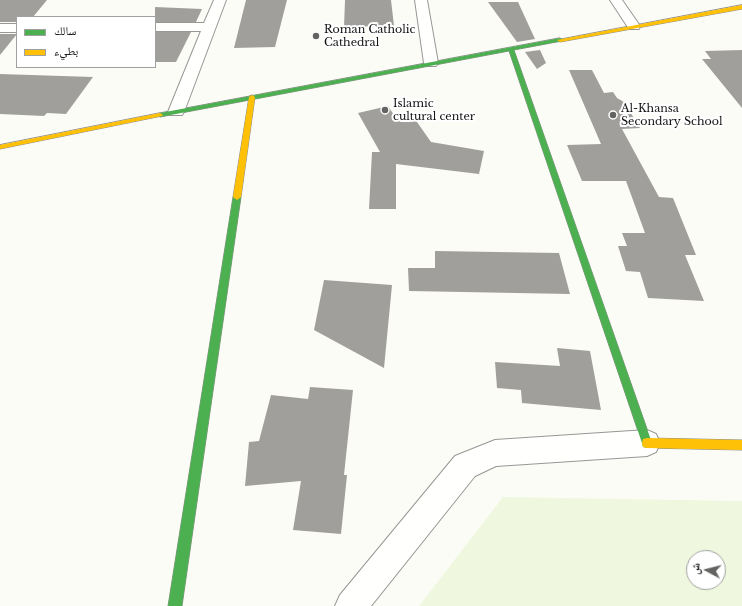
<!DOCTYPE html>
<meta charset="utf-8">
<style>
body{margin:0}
#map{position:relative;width:742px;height:606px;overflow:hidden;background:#fcfcf7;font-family:"Libre Baskerville","Noto Naskh Arabic",serif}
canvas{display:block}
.legend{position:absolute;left:16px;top:16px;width:140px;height:52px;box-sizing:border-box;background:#fff;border:1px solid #a0a0a0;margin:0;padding:5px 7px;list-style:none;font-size:12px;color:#111}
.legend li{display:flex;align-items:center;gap:8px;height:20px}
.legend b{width:20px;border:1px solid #a0a0a0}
.north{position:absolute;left:686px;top:550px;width:40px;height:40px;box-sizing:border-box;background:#fff;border:1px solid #a0a0a0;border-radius:50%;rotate:277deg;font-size:11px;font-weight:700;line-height:16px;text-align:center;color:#111}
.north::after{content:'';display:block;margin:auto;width:14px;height:18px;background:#636362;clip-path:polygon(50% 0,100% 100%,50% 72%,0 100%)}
</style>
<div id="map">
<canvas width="742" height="606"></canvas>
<ul class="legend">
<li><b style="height:5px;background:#4caf50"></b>سالك</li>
<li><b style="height:5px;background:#ffc107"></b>بطيء</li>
</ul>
<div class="north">ش</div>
</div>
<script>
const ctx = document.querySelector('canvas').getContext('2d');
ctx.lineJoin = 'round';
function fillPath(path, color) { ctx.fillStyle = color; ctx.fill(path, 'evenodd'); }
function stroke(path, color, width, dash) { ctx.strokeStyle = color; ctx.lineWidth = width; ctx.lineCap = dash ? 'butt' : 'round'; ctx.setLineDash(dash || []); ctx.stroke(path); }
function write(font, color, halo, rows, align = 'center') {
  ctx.font = font + ' "Libre Baskerville",serif'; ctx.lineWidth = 4; ctx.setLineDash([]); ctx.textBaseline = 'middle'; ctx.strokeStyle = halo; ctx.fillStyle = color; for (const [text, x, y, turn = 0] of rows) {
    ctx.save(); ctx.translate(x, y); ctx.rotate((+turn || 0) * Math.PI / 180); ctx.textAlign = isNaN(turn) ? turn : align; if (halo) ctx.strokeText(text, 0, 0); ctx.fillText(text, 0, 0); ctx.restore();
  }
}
const pitch = new Path2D(`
 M503,497L742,501V606H419ZM694,558H718V582H694Z`);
const building = new Path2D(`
 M0,0H47L33,17H17V22H0Z
 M246,0H287L275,47L234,48Z
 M345,0H391L394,26L344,27Z
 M488,2H518L535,39L517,42Z
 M155,7L202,9L196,22H155Z
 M155,32H191L176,62H155Z
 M0,34H17L0,55Z
 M540,50L546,63L537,69L525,52Z
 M742,50V108L702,59H711L705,51Z
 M569,70H592L604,93L613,92L617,98L624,102L640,128L622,129L659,197L673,198L696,255H685L704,301L648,298L640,272L626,271L618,246H627L622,233H645L626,181H582L567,145L601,144Z
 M0,74L93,77L66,114L47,113L44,116L0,114Z
 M388,106L394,115L410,112L431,142L484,151L479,174L396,164V209H369L372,152H380L358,113Z
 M435,251L559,253L570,294L409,291L408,268H435Z
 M324,280L392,285L384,368L314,330Z
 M557,348L590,351L601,410L522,403L521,390L497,388L495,362L560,366Z
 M310,387L353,390L344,475H347L341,534L293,530L301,481L245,486L249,442L259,441L271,395L308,399Z`);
const street = new Path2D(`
 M214,0H226L184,112L182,115H170L168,112L201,31H155V23H204Z
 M415,0H427L438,63L436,66H426L424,63Z
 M610,0H622L640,26L639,29H629Z
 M0,24H17V32H0Z
 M647,430L656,434L660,443L656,452L647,456L496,466L475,476L371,606H335L340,595L455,456L495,440Z`);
const fast = new Path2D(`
 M560,38L563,40L562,41L514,50L652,443L651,447L647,448L643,447L642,443L509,51L160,117L157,115L160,113Z
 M237,194L241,197L182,606H168L233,197Z`);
const slow = new Path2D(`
 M742,5V9L560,42L557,40Z
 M252,95L255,97L241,197L237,200L233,197L249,97Z
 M160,113L163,115L162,116L0,149V145Z
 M647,438L742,440V450L647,448L643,447L642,443L643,439Z`);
const markers = [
 [316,36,4,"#636362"],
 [385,110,4,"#636362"],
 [613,115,4,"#636362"]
];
const farPoinames = [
 ["Roman Catholic",324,30],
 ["Cathedral",324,43],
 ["Islamic",393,104],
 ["cultural center",393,117],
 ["Al-Khansa",621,109],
 ["Secondary School",621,122]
];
fillPath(pitch, '#eff8df');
fillPath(building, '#a19f9c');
stroke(street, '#979795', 2);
stroke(fast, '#8d8d8b', 1);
stroke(slow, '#8d8d8b', 1);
fillPath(street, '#fffffe');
fillPath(fast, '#4caf50');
fillPath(slow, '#ffc107');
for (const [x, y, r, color] of markers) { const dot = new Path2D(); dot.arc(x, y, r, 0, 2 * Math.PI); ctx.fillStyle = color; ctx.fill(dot); stroke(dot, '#fff', 1.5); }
write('11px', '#111', '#fff', farPoinames, 'left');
</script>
